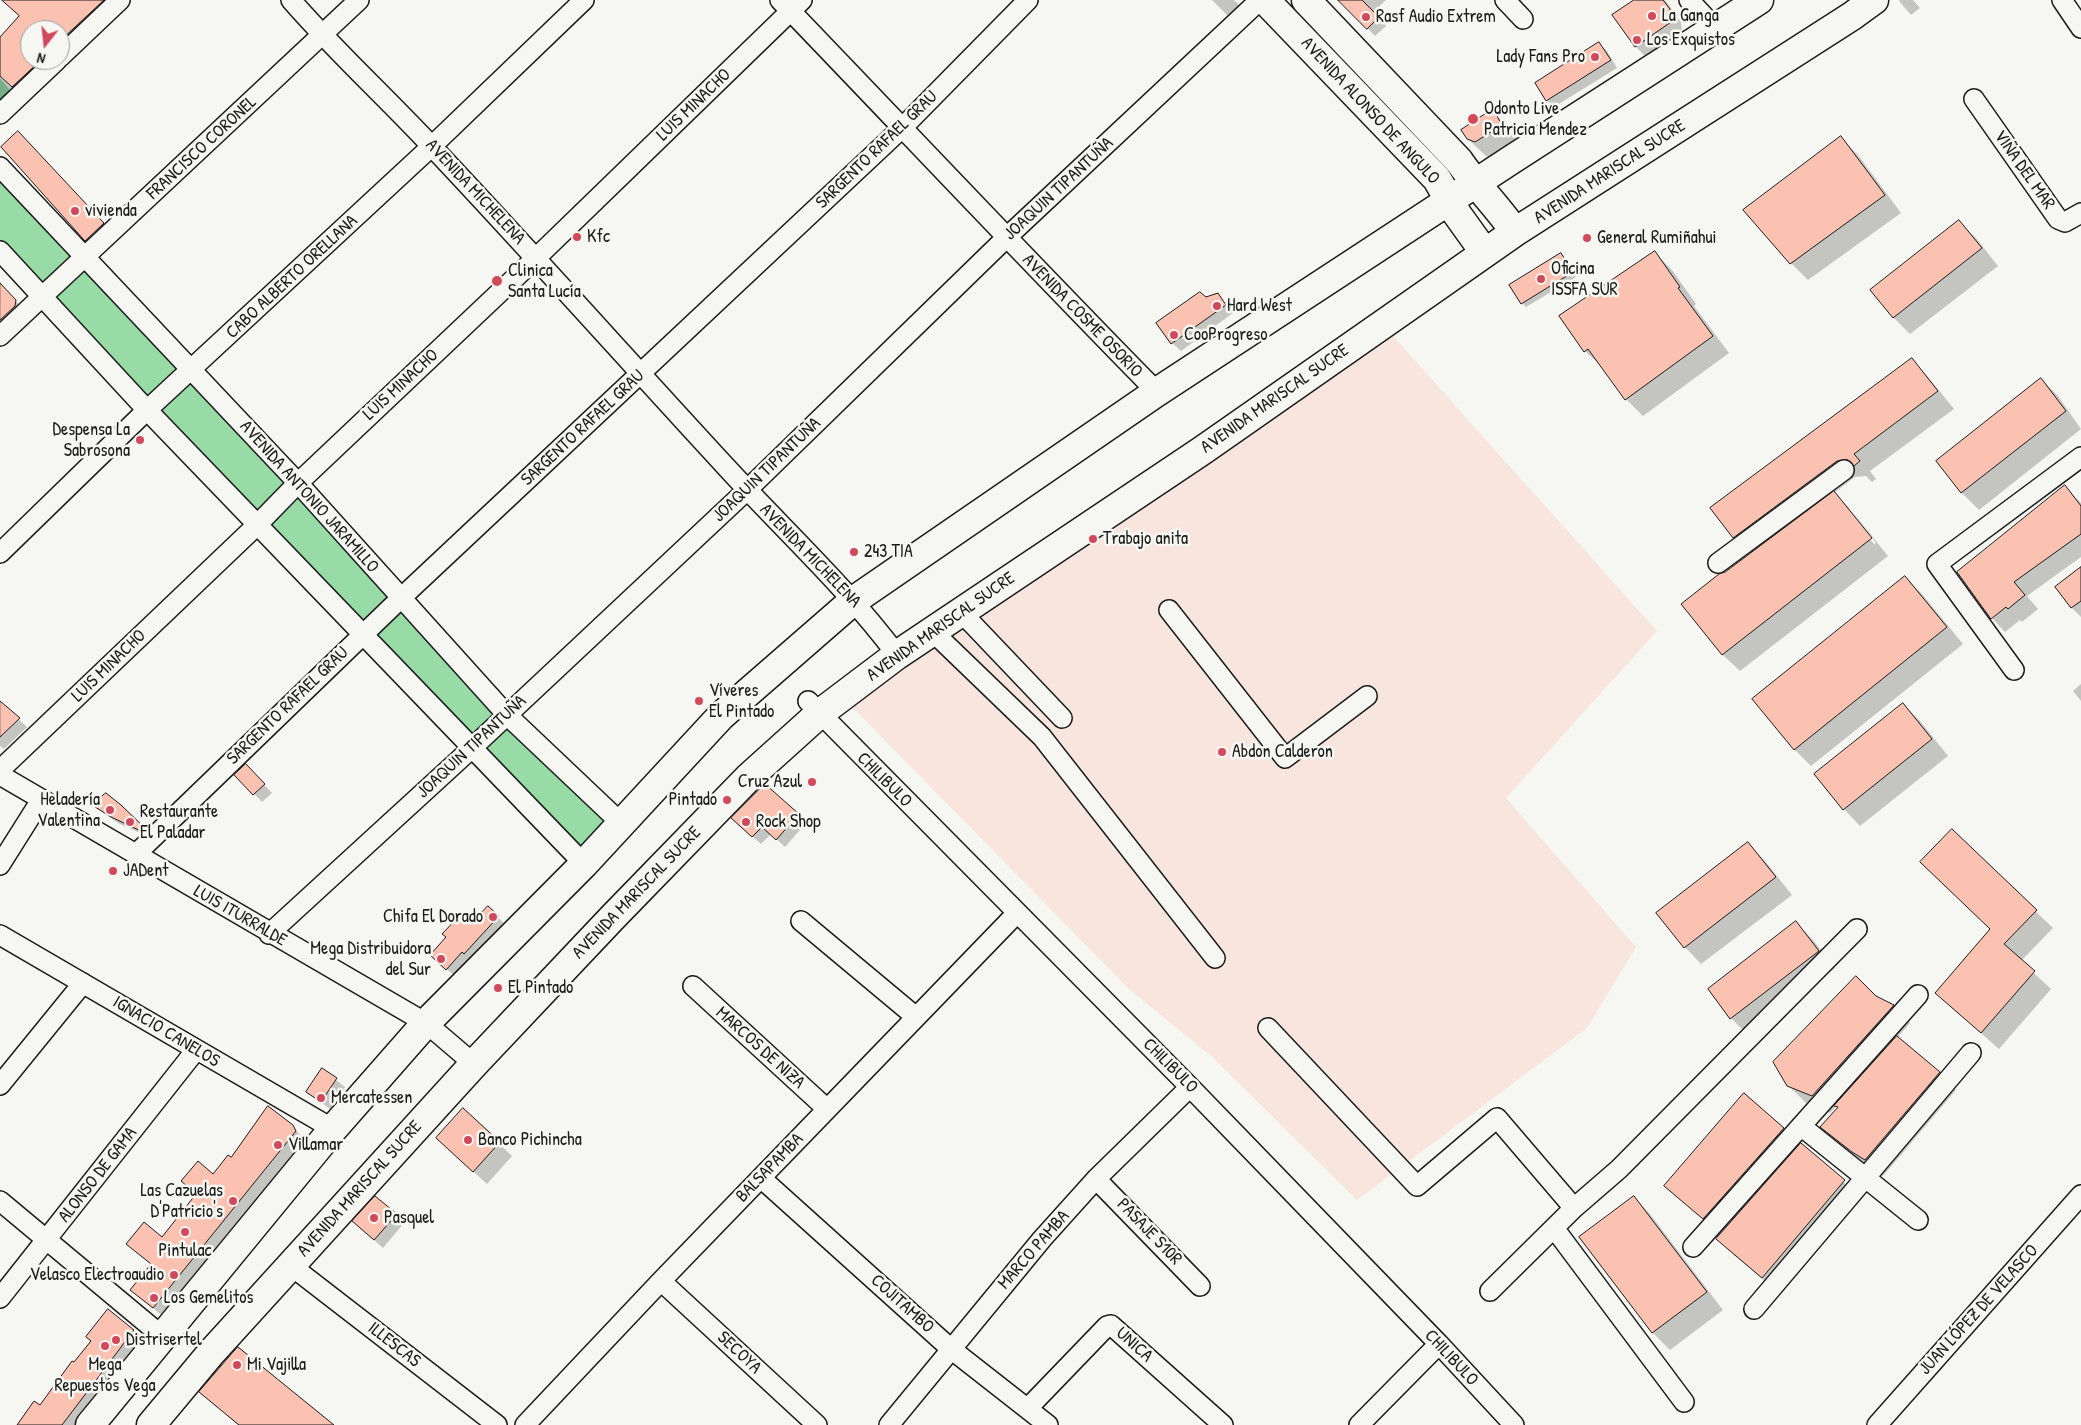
<!DOCTYPE html>
<meta charset="utf-8">
<style>
body{margin:0}
#map{position:relative;width:2081px;height:1425px;overflow:hidden;background:#f6f6f2;font-family:"Patrick Hand",sans-serif}
canvas{display:block}
.north{position:absolute;left:20px;top:20px;width:50px;height:50px;box-sizing:border-box;background:#f6f6f2;border:1px solid #9f9f9c;border-radius:50%;rotate:196deg;font-size:14px;font-weight:700;line-height:20px;text-align:center;color:#1c1c1c}
.north::after{content:'';display:block;margin:auto;width:18px;height:22px;background:#d1495b;clip-path:polygon(50% 0,100% 100%,50% 72%,0 100%)}
</style>
<div id="map">
<canvas width="2081" height="1425"></canvas>
<div class="north">N</div>
</div>
<script>
const ctx = document.querySelector('canvas').getContext('2d');
ctx.lineJoin = 'round';
function fillPath(path, color) { ctx.fillStyle = color; ctx.fill(path, 'evenodd'); }
function stroke(path, color, width, dash) { ctx.strokeStyle = color; ctx.lineWidth = width; ctx.lineCap = dash ? 'butt' : 'round'; ctx.setLineDash(dash || []); ctx.stroke(path); }
function write(font, color, halo, rows, align = 'center') {
  ctx.font = font + ' "Patrick Hand",sans-serif'; ctx.lineWidth = 5; ctx.setLineDash([]); ctx.textBaseline = 'middle'; ctx.strokeStyle = halo; ctx.fillStyle = color; for (const [text, x, y, turn = 0] of rows) {
    ctx.save(); ctx.translate(x, y); ctx.rotate((+turn || 0) * Math.PI / 180); ctx.textAlign = isNaN(turn) ? turn : align; if (halo) ctx.strokeText(text, 0, 0); ctx.fillText(text, 0, 0); ctx.restore();
  }
}
const built = new Path2D(`
 M1393,336L1657,631L1506,798L1636,947L1587,1028L1357,1200L1211,1056L1129,989L852,707L961,612Z`);
const green = new Path2D(`
 M0,78L14,95L0,103Z
 M0,167L622,824L584,864L0,251Z`);
const shadow = new Path2D(`
 M3,0H121L60,58V30H30V60H58L0,115V39L20,16Z
 M1212,0H1234L1245,11L1234,22Z
 M1340,0H1386L1373,12L1386,26L1375,36Z
 M1636,0H1665L1681,22L1682,33L1647,58L1636,47L1614,16Z
 M1900,0H1913L1920,8L1911,15L1899,1Z
 M1599,44L1607,51L1617,68L1554,107L1547,100Z
 M1492,111L1509,128L1518,142L1493,158L1486,156L1468,139Z
 M1841,138L1858,155L1901,213L1808,280L1791,263Z
 M26,141L111,232L94,248L86,240Z
 M1959,222L1976,238L1998,266L1910,334L1893,317Z
 M1655,253L1672,270L1696,304L1694,306L1729,353L1643,416L1626,399L1602,367L1585,351Z
 M1564,258L1576,277L1526,307L1522,303Z
 M0,284L24,310L0,333Z
 M1217,295L1233,313L1181,351L1172,343L1206,298Z
 M1911,360L1928,377L1954,409L1870,471L1876,479L1872,482L1866,476L1855,477L1834,493L1851,510L1888,556L1740,671L1723,655L1683,604L1751,554L1734,537ZM1847,509H1850L1876,543L1874,544Z
 M2041,379L2058,396L2081,429L1979,510L1962,493L1938,461Z
 M2065,487L2081,503V557L2027,596L2038,609L2022,622L2020,620L2005,632L1992,618Z
 M2081,569V617L2072,608Z
 M1905,577L1922,594L1963,644L1811,766L1795,750L1754,700Z
 M2081,684V701L2073,691Z
 M0,702L27,727L4,749L0,746Z
 M1903,705L1920,721L1948,756L1860,826L1844,809Z
 M254,774L272,793L262,802L236,775Z
 M765,785L806,823L785,847L771,834L761,844L741,826Z
 M93,805L121,806L151,836L149,837L118,823Z
 M1952,831L2053,928L2021,961L2051,989L1999,1049L1936,993L1992,929Z
 M1748,844L1765,861L1792,895L1701,964L1685,947Z
 M488,908L506,925L472,960L470,958L455,976L439,963Z
 M1796,923L1813,940L1835,968L1748,1035L1731,1018Z
 M1875,997L1893,1006L1910,1023L1897,1038L1956,1090L1883,1176L1870,1169L1839,1144L1822,1127L1839,1108L1836,1106L1830,1113L1806,1103L1788,1085Z
 M322,1069L345,1087L330,1109L308,1092Z
 M1744,1095L1800,1146L1801,1144L1861,1198L1780,1294L1734,1255L1717,1239L1721,1235L1666,1186Z
 M463,1110L512,1156L487,1184L437,1138Z
 M292,1126L308,1144L166,1319L132,1290L152,1265L128,1244L163,1238L197,1195L182,1181L213,1176L231,1159Z
 M1634,1197L1650,1214L1723,1310L1670,1350L1653,1333L1580,1237Z
 M396,1215L404,1223L383,1248L362,1229Z
 M133,1331L141,1338L76,1425H22L40,1407L92,1341Z
 M200,1392L332,1425H238Z`);
const building = new Path2D(`
 M2,0H104L60,41V30H30V60H41L12,87L0,76V37L19,16Z
 M1338,0H1362L1379,17L1367,29Z
 M1634,0H1663L1670,9L1671,22L1635,47L1612,15Z
 M1599,42L1611,60L1546,101L1535,83Z
 M1493,109L1502,125L1475,142L1467,139L1461,130Z
 M18,131L104,223L85,241L1,147Z
 M1841,136L1885,195L1790,264L1743,210Z
 M1959,220L1982,248L1893,318L1870,290Z
 M1655,251L1680,287L1678,288L1713,336L1625,400L1588,349L1584,352L1559,316Z
 M1561,253L1573,272L1521,304L1509,285Z
 M0,283L16,300L15,306L0,320Z
 M1200,292L1206,297L1218,293L1226,305L1171,344L1156,323Z
 M1912,358L1938,391L1854,454L1860,461L1854,466L1848,460L1837,461L1733,538L1710,508Z
 M2041,378L2066,411L1961,493L1936,461Z
 M2065,485L2081,506V534L2014,582L2025,595L2008,609L2006,607L1991,619L1957,572Z
 M1834,491L1872,538L1722,655L1681,604L1719,574L1725,572Z
 M2081,567V601L2071,608L2055,587Z
 M1905,576L1947,627L1794,750L1752,699Z
 M0,701L20,718L0,737Z
 M1903,703L1932,739L1843,810L1814,774Z
 M246,764L265,784L253,795L234,775Z
 M765,784L799,814L776,840L762,827L752,837L731,818Z
 M106,793L121,805L146,829L143,832L111,817L92,805Z
 M1952,829L2037,910L2004,944L2035,971L1981,1033L1935,993L1990,929L1920,862Z
 M1748,842L1776,877L1684,948L1656,913Z
 M488,906L499,916L464,954L462,952L446,970L430,955L446,937L442,934L461,914L471,923Z
 M1796,921L1819,951L1730,1019L1708,989Z
 M1856,976L1876,996L1894,1005L1812,1096L1787,1086L1773,1062Z
 M1897,1036L1940,1072L1865,1160L1852,1152L1820,1127L1838,1107L1834,1106Z
 M322,1068L337,1078L321,1102L306,1092Z
 M1744,1093L1784,1128L1703,1219L1664,1186Z
 M268,1106L293,1125L296,1131L153,1308L130,1290L151,1264L126,1244L144,1222L162,1237L196,1194L181,1181L198,1161L213,1174L228,1155L231,1157Z
 M463,1108L500,1142L473,1172L436,1138Z
 M1801,1143L1845,1180L1762,1278L1716,1239Z
 M375,1196L397,1214L374,1240L352,1221Z
 M1634,1196L1707,1292L1652,1333L1579,1237Z
 M108,1309L134,1330L62,1425H17L34,1401L40,1405L72,1361L74,1362L91,1341L86,1337Z
 M238,1347L334,1425H239L199,1392Z`);
const minor = new Path2D(`
 M291,0C337,53 389,100 437,152C535,256 631,364 728,469C785,531 847,588 897,655
 M780,0C906,131 1030,263 1157,392
 M1505,0L1523,19
 M1689,0L1716,29
 M2062,0L2081,28
 M60,57L120,0
 M1974,99L2058,219L2065,222L2081,213
 M0,114L57,60
 M0,167L298,483L507,715L622,824
 M0,251L147,410L584,864
 M0,336L359,0
 M0,553L147,410L432,146L584,0
 M1718,563L1844,470
 M1169,610L1285,758L1367,696
 M961,612L1062,718
 M932,631L1042,737L1215,958
 M2014,670L1937,564L2081,457
 M808,701L1190,1087L1439,1344L1514,1425
 M0,770L257,525L298,483L536,258L802,0
 M0,775L426,1023L474,1064
 M136,854L401,598L903,127L1028,0
 M0,865L41,800
 M801,921L916,1017
 M269,934L472,748L747,490L1006,238L1260,0
 M0,935L333,1129
 M693,986L827,1109
 M1268,1028L1417,1186L1497,1118L1574,1208
 M0,1085L83,983
 M1801,1126L1918,1220
 M761,1178L951,1349L1048,1425
 M1096,1179L1200,1286
 M0,1201L162,1336
 M1554,1228L1684,1402
 M1693,1247L1918,995
 M290,1265L497,1425
 M661,1281L817,1425
 M1490,1291L1574,1208L1619,1169L1857,929
 M0,1298L196,1050
 M1754,1309L1971,1053
 M1028,1408L1107,1326L1111,1325L1223,1425
 M525,1425L661,1281L1017,913
 M889,1425L1042,1239L1096,1179L1190,1087
 M1359,1425L1439,1344
 M1877,1425L2081,1195`);
const primary = new Path2D(`
 M1265,0L1437,179L1457,214L1485,253
 M1306,0L1459,161C1476,186 1498,207 1515,232
 M90,1425L333,1129L426,1023L584,864L721,716L853,601L1157,392L1511,160L1759,0
 M151,1425L211,1353L474,1064L612,918L748,778L819,714L897,655L1203,450L1515,232L1852,16L1874,0`);
const markers = [
 [1652,16,5,"#d1495b"],
 [1366,17,5,"#d1495b"],
 [1637,40,5,"#d1495b"],
 [1595,57,5,"#d1495b"],
 [1473,119,6,"#d1495b"],
 [75,211,5,"#d1495b"],
 [577,237,5,"#d1495b"],
 [1587,238,5,"#d1495b"],
 [1541,279,5,"#d1495b"],
 [497,281,6,"#d1495b"],
 [1217,306,5,"#d1495b"],
 [1174,335,5,"#d1495b"],
 [140,440,5,"#d1495b"],
 [1093,539,5,"#d1495b"],
 [854,552,5,"#d1495b"],
 [699,701,5,"#d1495b"],
 [1222,752,5,"#d1495b"],
 [812,782,5,"#d1495b"],
 [727,800,5,"#d1495b"],
 [110,810,5,"#d1495b"],
 [130,822,5,"#d1495b"],
 [746,822,5,"#d1495b"],
 [113,871,5,"#d1495b"],
 [493,917,5,"#d1495b"],
 [441,959,5,"#d1495b"],
 [498,988,5,"#d1495b"],
 [321,1098,5,"#d1495b"],
 [468,1140,5,"#d1495b"],
 [278,1145,5,"#d1495b"],
 [233,1201,5,"#d1495b"],
 [374,1218,5,"#d1495b"],
 [185,1232,5,"#d1495b"],
 [174,1275,5,"#d1495b"],
 [154,1298,5,"#d1495b"],
 [116,1340,5,"#d1495b"],
 [105,1346,5,"#d1495b"],
 [237,1365,5,"#d1495b"]
];
const poiNames = [
 ["La Ganga",1662,16],
 ["Rasf Audio Extrem",1376,17],
 ["Los Exquistos",1647,40],
 ["Lady Fans Pro",1585,57,"right"],
 ["Odonto Live",1484,109],
 ["Patricia Mendez",1484,130],
 ["vivienda",85,211],
 ["Kfc",587,237],
 ["General Rumiñahui",1597,238],
 ["Oficina",1551,269],
 ["ISSFA SUR",1551,290],
 ["Clinica",508,271],
 ["Santa Lucía",508,292],
 ["Hard West",1227,306],
 ["CooProgreso",1184,335],
 ["Despensa La",130,430,"right"],
 ["Sabrosona",130,451,"right"],
 ["Trabajo anita",1103,539],
 ["243 TIA",864,552],
 ["Víveres",709,691],
 ["El Pintado",709,712],
 ["Abdon Calderon",1232,752],
 ["Cruz Azul",802,782,"right"],
 ["Heladería",100,800,"right"],
 ["Valentina",100,821,"right"],
 ["Pintado",717,800,"right"],
 ["Restaurante",140,812],
 ["El Paladar",140,833],
 ["Rock Shop",756,822],
 ["JADent",123,871],
 ["Chifa El Dorado",483,917,"right"],
 ["Mega Distribuidora",431,949,"right"],
 ["del Sur",431,970,"right"],
 ["El Pintado",508,988],
 ["Mercatessen",331,1098],
 ["Banco Pichincha",478,1140],
 ["Villamar",288,1145],
 ["Las Cazuelas",223,1191,"right"],
 ["D'Patricio's",223,1212,"right"],
 ["Pasquel",384,1218],
 ["Pintulac",185,1251,"center"],
 ["Velasco Electroaudio",164,1275,"right"],
 ["Los Gemelitos",164,1298],
 ["Distrisertel",126,1340],
 ["Mega",105,1365,"center"],
 ["Repuestos Vega",105,1386,"center"],
 ["Mi Vajilla",247,1365]
];
const streetNames = [
 ["LUIS MINACHO",694,105,-44],
 ["AVENIDA ALONSO DE ANGULO",1370,111,47],
 ["FRANCISCO CORONEL",202,148,-43],
 ["SARGENTO RAFAEL GRAU",877,150,-44],
 ["VIÑA DEL MAR",2024,170,55],
 ["AVENIDA MARISCAL SUCRE",1610,172,-33],
 ["JOAQUIN TIPANTUÑA",1059,189,-43],
 ["AVENIDA MICHELENA",475,192,47],
 ["CABO ALBERTO ORELLANA",292,277,-43],
 ["AVENIDA COSME OSORIO",1082,316,46],
 ["LUIS MINACHO",401,385,-43],
 ["AVENIDA MARISCAL SUCRE",1275,399,-35],
 ["SARGENTO RAFAEL GRAU",583,428,-43],
 ["JOAQUIN TIPANTUÑA",767,470,-44],
 ["AVENIDA ANTONIO JARAMILLO",309,497,48],
 ["AVENIDA MICHELENA",810,556,46],
 ["AVENIDA MARISCAL SUCRE",941,627,-35],
 ["LUIS MINACHO",109,666,-44],
 ["SARGENTO RAFAEL GRAU",288,706,-44],
 ["JOAQUIN TIPANTUÑA",472,747,-43],
 ["CHILIBULO",884,780,45],
 ["AVENIDA MARISCAL SUCRE",637,893,-46],
 ["LUIS ITURRALDE",240,916,30],
 ["IGNACIO CANELOS",166,1032,31],
 ["MARCOS DE NIZA",760,1048,42],
 ["CHILIBULO",1170,1066,45],
 ["BALSAPAMBA",770,1168,-46],
 ["ALONSO DE GAMA",98,1175,-52],
 ["AVENIDA MARISCAL SUCRE",360,1189,-48],
 ["PASAJE S10R",1149,1232,46],
 ["MARCO PAMBA",1034,1250,-49],
 ["COJITAMBO",902,1304,42],
 ["JUAN LÓPEZ DE VELASCO",1979,1310,-48],
 ["ILLESCAS",394,1345,38],
 ["UNICA",1134,1345,42],
 ["SECOYA",739,1353,43],
 ["CHILIBULO",1451,1358,47]
];
fillPath(built, '#f8e6de');
fillPath(green, '#98dba7');
fillPath(shadow, '#0003');
fillPath(building, '#fbc1b1');
stroke(building, '#1c1c1c', 1);
stroke(minor, '#1c1c1c', 22);
stroke(primary, '#1c1c1c', 31);
stroke(minor, '#f6f6f2', 19);
stroke(primary, '#f6f6f2', 28);
for (const [x, y, r, color] of markers) { const dot = new Path2D(); dot.arc(x, y, r, 0, 2 * Math.PI); ctx.fillStyle = color; ctx.fill(dot); stroke(dot, '#f6f6f2', 2); }
write('18px', '#1c1c1c', '#f6f6f2', poiNames, 'left');
write('18px', '#1c1c1c', '#f6f6f2', streetNames);
</script>
